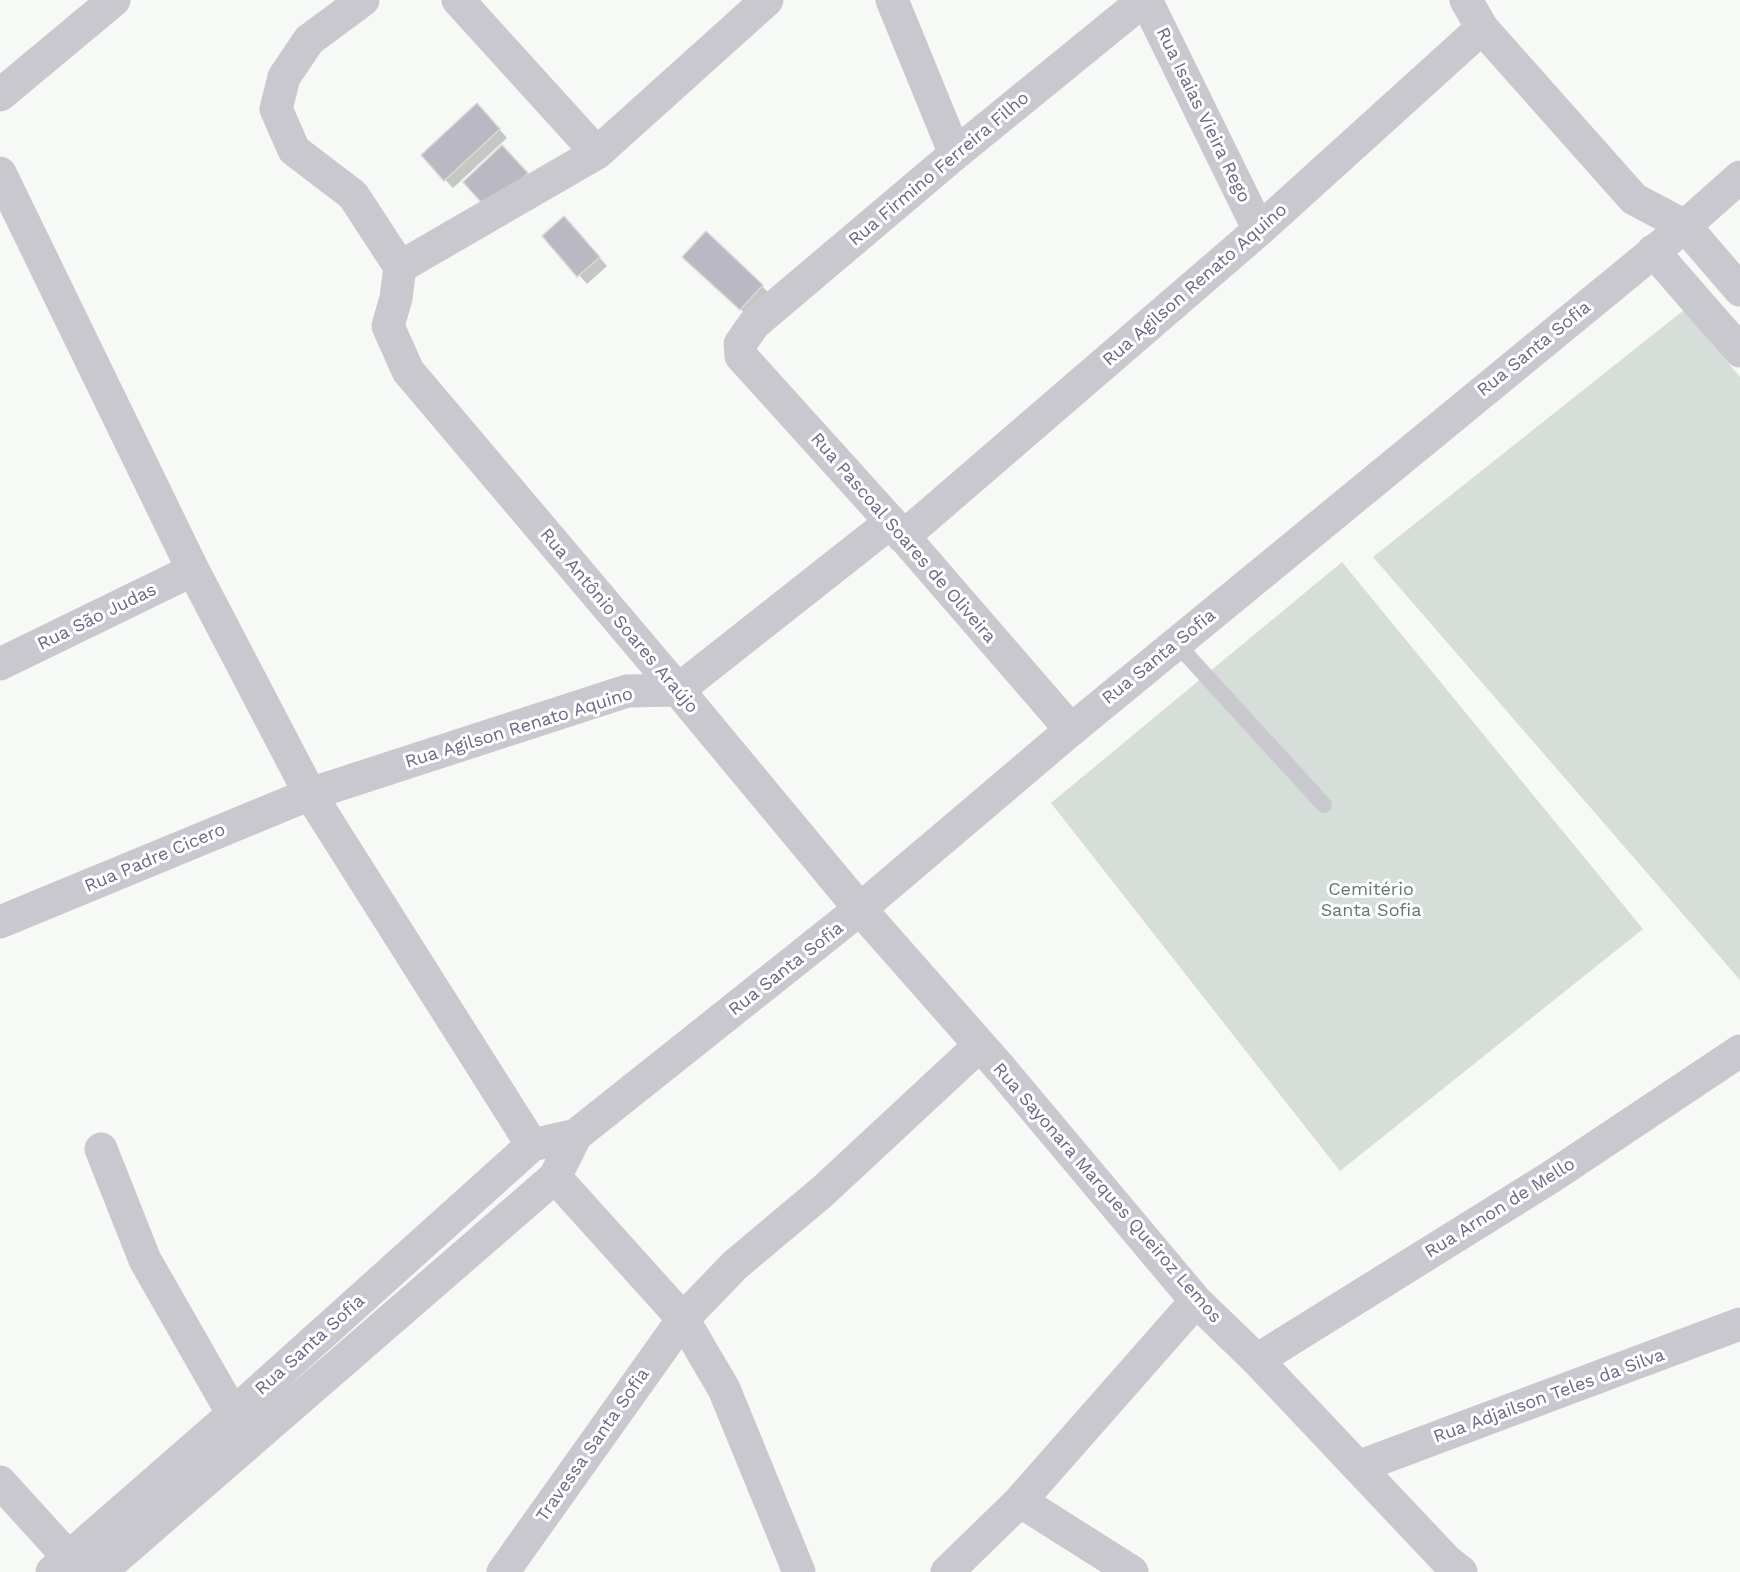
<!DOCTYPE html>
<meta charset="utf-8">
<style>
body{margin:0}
canvas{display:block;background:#f6f9f6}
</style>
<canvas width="1740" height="1572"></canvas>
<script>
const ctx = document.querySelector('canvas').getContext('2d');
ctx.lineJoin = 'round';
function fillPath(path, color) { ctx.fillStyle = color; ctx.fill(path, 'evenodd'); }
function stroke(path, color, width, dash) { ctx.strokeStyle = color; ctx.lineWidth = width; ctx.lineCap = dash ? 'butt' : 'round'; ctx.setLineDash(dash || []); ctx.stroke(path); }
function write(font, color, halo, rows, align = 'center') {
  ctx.font = font + ' "Work Sans",sans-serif'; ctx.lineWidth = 6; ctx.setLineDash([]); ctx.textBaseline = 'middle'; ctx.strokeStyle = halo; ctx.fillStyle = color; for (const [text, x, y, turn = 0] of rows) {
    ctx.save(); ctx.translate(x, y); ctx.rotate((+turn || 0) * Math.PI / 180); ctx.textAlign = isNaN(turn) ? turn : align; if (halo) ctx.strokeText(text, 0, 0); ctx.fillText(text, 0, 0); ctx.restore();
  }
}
const green = new Path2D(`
 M1684,310L1740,377V980L1373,557Z
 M1342,562L1643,929L1340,1171L1051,803Z`);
const shadow = new Path2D(`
 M485,113L507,138L453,188L423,156Z
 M572,226L607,266L587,284L544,236Z
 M693,265L762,286L770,294L749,317Z`);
const building = new Path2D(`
 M477,103L500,129L444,181L421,155Z
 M502,145L528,173L488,210L463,182Z
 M564,216L600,257L577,277L542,236Z
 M706,231L763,285L740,310L682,257Z`);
const service = new Path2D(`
 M1176,643L1324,805`);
const minor = new Path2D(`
 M363,0L309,40L284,77L276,109L294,150L353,195L400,267L396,298L388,326L408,371L678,690L860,909L1002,1070L1196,1301L1257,1360L1447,1561L1461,1572
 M458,0L597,153
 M892,0L955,154
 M1146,0L1259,230
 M0,95L114,0
 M0,173L193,570L310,794L532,1145
 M1685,226L1740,290
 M1653,251L1740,351
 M400,267L597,153L767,0
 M903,537L1259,230L1482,28
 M0,664L193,570
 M1071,730L891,522L741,356L740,344L754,324L955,154L1144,0
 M0,922L310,794L627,691L678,690L891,522
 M101,1149L145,1260L233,1414L251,1436
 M555,1177L683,1319L724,1389L799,1572
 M1257,1360L1551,1177L1740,1051
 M1358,1467L1740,1324
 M0,1482L82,1572
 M1020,1501L1132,1572
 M503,1572L683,1319L735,1265L822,1192L979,1046
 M947,1572L1020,1501L1196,1301`);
const tertiary = new Path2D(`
 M1466,0L1482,28L1634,199L1685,226
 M52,1572L233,1414L532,1145L576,1135
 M100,1572L555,1177L576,1135L860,909L1071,730L1685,226L1740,177`);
const streetNames = [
 ["Rua Isaias Vieira Rego",1203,115,64],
 ["Rua Firmino Ferreira Filho",939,169,-40],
 ["Rua Agilson Renato Aquino",1195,285,-41],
 ["Rua Santa Sofia",1534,349,-39],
 ["Rua Pascoal Soares de Oliveira",903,538,49],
 ["Rua São Judas",97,617,-26],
 ["Rua Antônio Soares Araújo",619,621,50],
 ["Rua Santa Sofia",1159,657,-39],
 ["Rua Agilson Renato Aquino",519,728,-17],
 ["Rua Padre Cicero",155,858,-23],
 ["Rua Santa Sofia",786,969,-38],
 ["Rua Sayonara Marques Queiroz Lemos",1107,1193,49],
 ["Rua Arnon de Mello",1500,1208,-32],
 ["Rua Santa Sofia",310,1345,-42],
 ["Rua Adjailson Teles da Silva",1549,1396,-20],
 ["Travessa Santa Sofia",593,1445,-55]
];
const parkNames = [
 ["Cemitério",1371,890],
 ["Santa Sofia",1371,911]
];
fillPath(green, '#d5ded8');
fillPath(shadow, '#0003');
fillPath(building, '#bab8c3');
stroke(building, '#d9dad8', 1.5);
stroke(service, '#cac8cf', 16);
stroke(minor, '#cac8cf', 33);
stroke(tertiary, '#cac8cf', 33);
write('18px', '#6d6689', '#fff', streetNames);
write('18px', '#617a6f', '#fff', parkNames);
</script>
